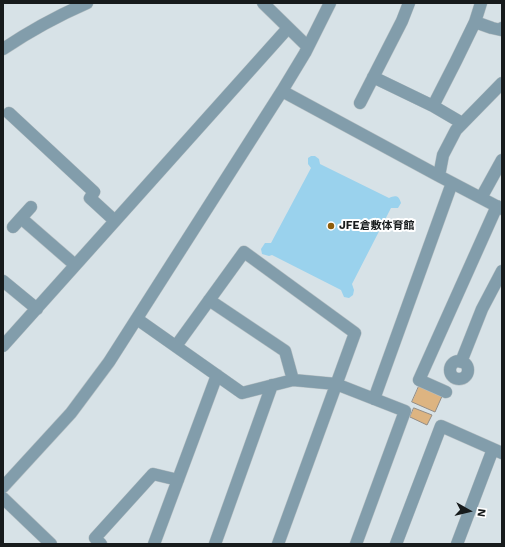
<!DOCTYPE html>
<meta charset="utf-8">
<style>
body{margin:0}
#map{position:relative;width:505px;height:547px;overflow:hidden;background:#d7e2e7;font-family:"Work Sans",sans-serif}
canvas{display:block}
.frame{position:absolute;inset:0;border:4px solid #171b1c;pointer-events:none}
.north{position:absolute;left:449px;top:491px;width:40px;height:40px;-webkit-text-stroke:3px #fff;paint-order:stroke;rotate:98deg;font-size:11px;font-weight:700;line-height:16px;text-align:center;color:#171b1c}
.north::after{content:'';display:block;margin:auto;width:14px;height:18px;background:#171b1c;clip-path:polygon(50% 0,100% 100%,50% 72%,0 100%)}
</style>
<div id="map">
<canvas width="505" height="547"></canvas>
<div class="frame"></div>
<div class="north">N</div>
</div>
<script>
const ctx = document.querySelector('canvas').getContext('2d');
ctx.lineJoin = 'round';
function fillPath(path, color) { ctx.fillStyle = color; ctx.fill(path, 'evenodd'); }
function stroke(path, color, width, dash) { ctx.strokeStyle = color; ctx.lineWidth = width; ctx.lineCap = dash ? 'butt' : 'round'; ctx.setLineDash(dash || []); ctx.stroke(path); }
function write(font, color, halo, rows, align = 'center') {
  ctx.font = font + ' "Work Sans","Noto Sans JP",sans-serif'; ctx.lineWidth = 4; ctx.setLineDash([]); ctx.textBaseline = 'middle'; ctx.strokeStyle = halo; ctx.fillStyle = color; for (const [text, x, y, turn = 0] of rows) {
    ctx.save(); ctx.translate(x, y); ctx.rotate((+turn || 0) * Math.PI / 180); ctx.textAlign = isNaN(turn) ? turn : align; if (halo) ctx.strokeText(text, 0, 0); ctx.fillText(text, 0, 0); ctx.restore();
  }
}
const green = new Path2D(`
 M311,156H315L319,159L320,164L389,198C395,195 399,195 401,203L398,208H391L352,284L354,290L353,295L349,298L344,297L341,290L272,255L269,256L262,254L261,249L265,243H271L311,168L308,164V158Z`);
const building = new Path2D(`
 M420,384L443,394L435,412L412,402Z
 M414,408L432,415L427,425L410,417Z`);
const minor = new Path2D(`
 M263,3L308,47
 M481,3L475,22L492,28L501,30L502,28
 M3,49C30,31 57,16 87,3
 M373,77L433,106
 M282,91L439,176L502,209
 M360,103L402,21L409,3
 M9,113L94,192L90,198L115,221
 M462,123L433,106L456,61L475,22
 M439,176L443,155L456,130L502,83
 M481,198L502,160
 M31,207L21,218L75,265
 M13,227L21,218
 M3,281L37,309
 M137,319L242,393L293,380L285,351L209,300
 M3,346L288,28
 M176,346L244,252L355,333L278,544
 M450 370a9 9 0 1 1 18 0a9 9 0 1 1-18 0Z
 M461,362L482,309L502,271
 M293,380L336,384L405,411L356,544
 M446,392L419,380L497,206
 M374,399L452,183
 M3,487L71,413L109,362L282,91L305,53L330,3
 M3,498L51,544
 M101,544L95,538L153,474L178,480
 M154,544L217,375
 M215,544L272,385
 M396,544L441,426L502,453
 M457,544L493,449`);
const markers = [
 [331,226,4,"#8f5d0a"]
];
const poiNames = [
 ["JFE倉敷体育館",339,226]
];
fillPath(green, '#9ad2ed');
fillPath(building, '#ddb481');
stroke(building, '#938c85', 1);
stroke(minor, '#b4bec2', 13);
stroke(minor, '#829dab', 12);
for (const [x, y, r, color] of markers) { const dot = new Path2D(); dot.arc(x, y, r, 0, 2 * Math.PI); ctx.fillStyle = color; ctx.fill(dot); stroke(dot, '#fff', 1.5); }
write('bold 11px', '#171b1c', '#fff', poiNames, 'left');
</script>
